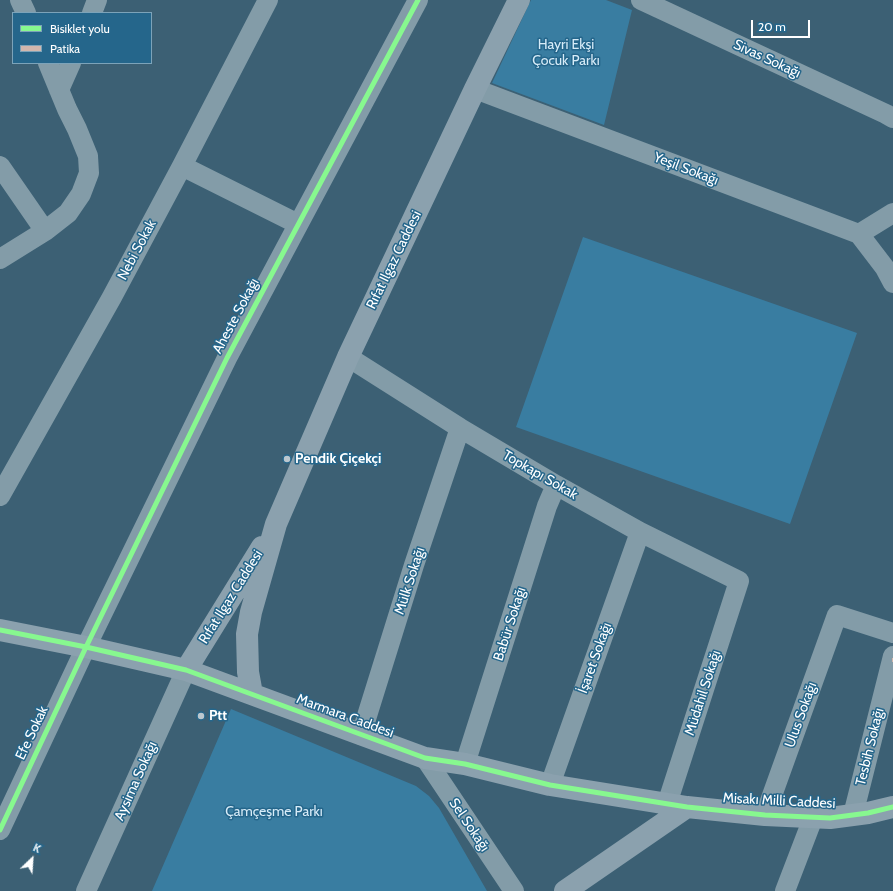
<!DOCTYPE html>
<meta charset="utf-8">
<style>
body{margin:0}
#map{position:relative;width:893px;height:891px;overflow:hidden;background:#3c6074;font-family:Cabin,sans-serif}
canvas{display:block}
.legend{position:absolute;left:12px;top:12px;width:140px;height:52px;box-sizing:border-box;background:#25668b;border:1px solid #7ca3b9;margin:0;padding:5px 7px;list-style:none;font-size:12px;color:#fff}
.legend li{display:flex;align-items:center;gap:8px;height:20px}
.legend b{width:20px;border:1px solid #7ca3b9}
.north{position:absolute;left:12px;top:839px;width:40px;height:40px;-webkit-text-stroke:3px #25668b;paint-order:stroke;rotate:25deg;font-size:11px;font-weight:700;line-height:16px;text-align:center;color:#fff}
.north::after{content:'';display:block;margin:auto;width:14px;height:18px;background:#fff;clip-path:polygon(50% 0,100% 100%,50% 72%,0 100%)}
.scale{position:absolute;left:751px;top:20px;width:59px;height:18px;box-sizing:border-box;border:2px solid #fff;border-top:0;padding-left:5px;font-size:12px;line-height:14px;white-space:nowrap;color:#fff;-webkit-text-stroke:3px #25668b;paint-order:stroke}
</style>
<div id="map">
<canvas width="893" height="891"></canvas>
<ul class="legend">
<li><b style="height:5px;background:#87f88f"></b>Bisiklet yolu</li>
<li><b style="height:5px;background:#d1b7ad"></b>Patika</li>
</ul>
<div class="north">K</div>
<div class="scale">20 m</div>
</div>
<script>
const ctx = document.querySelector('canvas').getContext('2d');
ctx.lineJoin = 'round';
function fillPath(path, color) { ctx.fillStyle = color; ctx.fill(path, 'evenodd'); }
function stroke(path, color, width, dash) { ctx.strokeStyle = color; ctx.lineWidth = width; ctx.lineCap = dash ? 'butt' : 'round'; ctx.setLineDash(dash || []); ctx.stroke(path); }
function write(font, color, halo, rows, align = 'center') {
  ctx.font = font + ' Cabin,sans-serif'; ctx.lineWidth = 3; ctx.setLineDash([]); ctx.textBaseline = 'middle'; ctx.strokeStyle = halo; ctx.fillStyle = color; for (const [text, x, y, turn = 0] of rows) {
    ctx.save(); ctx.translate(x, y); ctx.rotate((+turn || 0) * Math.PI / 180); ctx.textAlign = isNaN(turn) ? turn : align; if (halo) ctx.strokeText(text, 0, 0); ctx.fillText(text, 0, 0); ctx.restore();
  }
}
const green = new Path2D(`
 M531,0H606L632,10L604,125L492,83Z
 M583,237L857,333L790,524L516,427Z
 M231,709L416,786L429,796L439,808L487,891H152Z`);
const street = new Path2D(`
 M20,0L26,13
 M641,0L757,54L886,114L893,118
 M92,13L97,0
 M475,89L859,234L893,213
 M59,90L71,63
 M0,166L45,231
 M182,166L298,224
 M859,234L885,268L893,283
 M0,259L45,231L68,213L81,194L89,173L88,156L77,129L67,109L48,63
 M348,357L460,428L556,485L640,532L739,581L667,804
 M0,496L112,297L182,166L268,0
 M361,735L414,565L460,428
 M425,758L514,891
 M465,764L547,506L556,485
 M550,785L640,532
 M765,815L837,615L893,633
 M853,815L893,656
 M0,830L86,647L227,358L418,0
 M86,891L186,670
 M785,891L813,818`);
const secondary = new Path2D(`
 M0,630L86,647L186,670L425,758L465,764L550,785L687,807L765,815L830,818L868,813L893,807
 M186,670L262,547
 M252,694L248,672L247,634L251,612L276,524L348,357L475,89L519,0
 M565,891L687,807`);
const quiet = new Path2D(`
 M892,660H893`);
const cycleway = new Path2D(`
 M0,630L86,647L186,670L425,758L465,764L550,785L687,807L765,815L830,818L868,813L893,807
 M0,830L86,647L227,358L418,0`);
const markers = [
 [287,459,4,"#bbc7ce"],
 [201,716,4,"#bbc7ce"]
];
const parkNames = [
 ["Hayri Ekşi",566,45],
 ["Çocuk Parkı",566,61],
 ["Çamçeşme Parkı",274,812]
];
const streetNames = [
 ["Sivas Sokağı",767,59,25],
 ["Yeşil Sokağı",686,169,21],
 ["Nebi Sokak",137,250,-62],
 ["Rıfat Ilgaz Caddesi",394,260,-64],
 ["Aheste Sokağı",236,316,-62],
 ["Topkapı Sokak",540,475,30],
 ["Mülk Sokağı",410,581,-72],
 ["Rıfat Ilgaz Caddesi",231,597,-58],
 ["Babür Sokağı",510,624,-72],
 ["İşaret Sokağı",595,658,-70],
 ["Müdahil Sokağı",703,693,-72],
 ["Ulus Sokağı",801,715,-70],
 ["Marmara Caddesi",345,716,20],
 ["Efe Sokak",32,733,-65],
 ["Tesbih Sokağı",870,747,-76],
 ["Aysima Sokağı",136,781,-66],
 ["Misakı Milli Caddesi",779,801,3],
 ["Sel Sokağı",469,825,56]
];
const poiNames = [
 ["Pendik Çiçekçi",295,459],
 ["Ptt",209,716]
];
fillPath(green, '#397da1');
stroke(street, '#839ca8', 20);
stroke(secondary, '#8ba1ae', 22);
stroke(quiet, '#d1b7ad', 4, [8, 4]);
stroke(cycleway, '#87f88f', 5);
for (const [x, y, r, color] of markers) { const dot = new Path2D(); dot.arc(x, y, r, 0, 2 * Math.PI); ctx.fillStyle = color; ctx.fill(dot); stroke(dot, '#25668b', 1.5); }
write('14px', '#d7ecf8', '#25668b', parkNames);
write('14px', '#fff', '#25668b', streetNames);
write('bold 14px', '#fff', '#25668b', poiNames, 'left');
</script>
